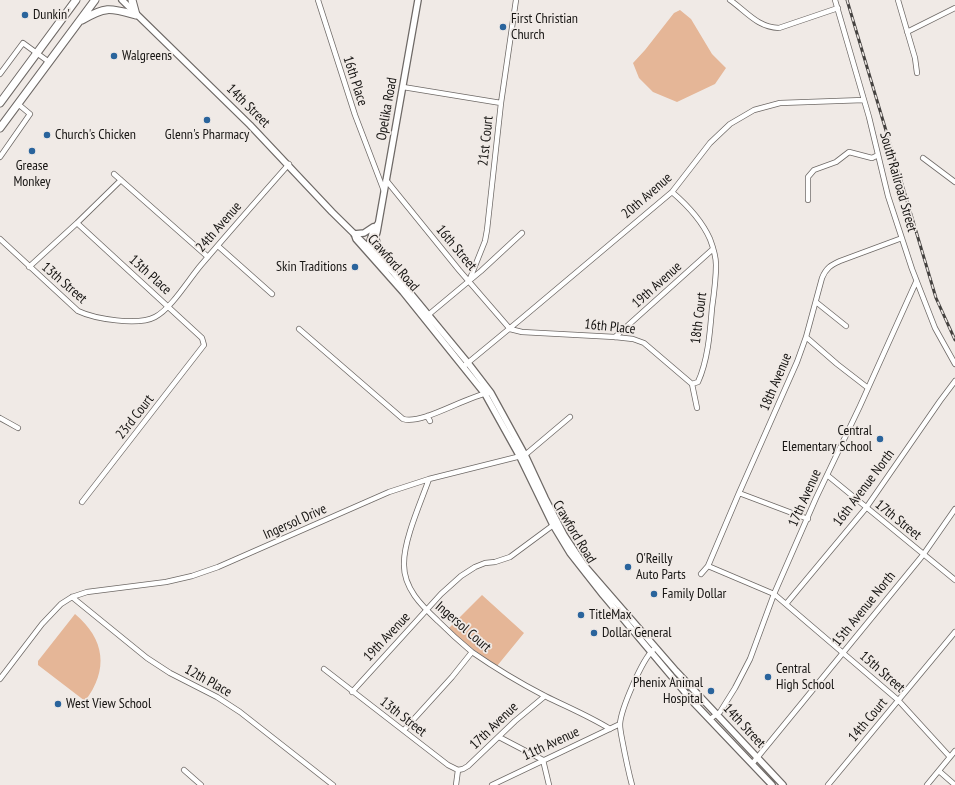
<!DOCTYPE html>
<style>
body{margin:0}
canvas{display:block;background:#f0eae6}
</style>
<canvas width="955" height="785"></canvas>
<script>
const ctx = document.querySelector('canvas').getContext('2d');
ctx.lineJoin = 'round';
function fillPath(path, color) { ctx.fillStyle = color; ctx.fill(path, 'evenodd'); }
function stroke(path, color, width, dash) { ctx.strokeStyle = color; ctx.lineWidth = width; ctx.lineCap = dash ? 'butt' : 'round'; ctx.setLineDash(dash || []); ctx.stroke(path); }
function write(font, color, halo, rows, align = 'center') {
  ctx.font = font + ' "PT Sans Narrow",sans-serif'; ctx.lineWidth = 3.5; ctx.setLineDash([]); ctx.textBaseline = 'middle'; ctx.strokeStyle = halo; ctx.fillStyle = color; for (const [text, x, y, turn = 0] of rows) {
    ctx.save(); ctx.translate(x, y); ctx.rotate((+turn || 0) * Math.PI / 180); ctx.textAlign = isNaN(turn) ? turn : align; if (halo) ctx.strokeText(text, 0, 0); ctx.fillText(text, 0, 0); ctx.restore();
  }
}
const green = new Path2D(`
 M680,10L691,19L712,54L726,68L715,84L677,102L653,92L639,78L633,63L645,50L674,13Z
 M482,595L524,633L497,666L473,649L448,629Z
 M75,614C105,639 109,670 85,701L38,665V661Z`);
const minor = new Path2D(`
 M318,0L355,115L384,191
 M730,0C747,12 757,27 779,28L838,8
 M835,0L869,117L888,196L912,269L935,328L955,364
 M898,0L915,58L917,73
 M907,32L955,8
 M0,74L23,43L49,62
 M403,87L501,103
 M0,157L30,114L18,104
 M923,158L955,182
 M114,174L208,257
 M386,180L459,270L510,329L522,332L615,337L633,339L644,343L692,384L697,408
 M672,192C686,204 702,221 710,239C713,247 716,256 716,265C716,279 714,294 712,308C710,332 708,360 698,382L692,384
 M808,200V177L814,170L836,162L849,152L872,158L878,155
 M77,223L202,338L204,345L82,502
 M0,239L78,311C95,319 138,326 155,317C171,309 189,279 201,265C230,231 259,198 289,164
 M218,246L272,294
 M29,267L77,223L121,180
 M469,281L485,241L487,230L501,103L516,0
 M816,302L846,326
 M427,316L481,271L522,233
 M299,329L403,419C422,425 465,397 488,393
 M615,337L713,249
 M806,337L837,364L868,388
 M464,366L521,319L672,192L710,143L730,124L754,110L780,103L864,100
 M427,416L430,421
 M0,418L18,428
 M827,475L955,580
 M429,479C421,502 404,539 404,563C403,588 422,606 438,621C449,632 460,642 472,652C495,668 520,683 545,696C567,707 589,716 610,729
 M739,493L808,519
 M708,566L774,594L898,700L950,757
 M701,574L708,566L739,493L797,362L806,337L822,278C826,268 831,265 840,261L902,238
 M72,597L147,658L170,673L217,697L240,712L333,785
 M786,604L866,508L940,401L955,381
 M324,669L448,765L458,770L463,769L468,766L515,721L545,696
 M0,679L42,624L61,604L72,597L87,592L166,582L192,576L218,567L389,492L429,479L525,455L570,417
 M352,692L441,594L461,576L475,567L485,563L495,562L510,557L556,523
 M710,719L720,712L735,688L750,659L774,594L816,498L860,406L916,282
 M404,730L452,677L472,652
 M499,737L543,760L549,785
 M752,764L923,555L955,509
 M184,770L201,785
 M939,771L955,785
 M456,785L458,770
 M492,785L620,724
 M632,785C628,770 625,755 622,739C621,734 620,728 620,724C621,709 642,660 653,650
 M828,785L955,632
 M927,785L955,751`);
const major = new Path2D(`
 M122,0L250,125L332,212L393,272L468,363L491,393L525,455L545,498L564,535L584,565L676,671L783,785
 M354,234L364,233L373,227
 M355,236L356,239L403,292L485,394L520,457L553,525L570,553L603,595L694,703L772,785
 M376,239L380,258
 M368,248L373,231L377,225
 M368,250L373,245L377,232L418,0`);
const highway = new Path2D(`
 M132,0L136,15
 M82,20C106,6 110,8 136,15
 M0,103L76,0
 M0,128L95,0`);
const rail = new Path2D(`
 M847,0L936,298L955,340`);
const markers = [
 [25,15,4,"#2a649c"],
 [503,27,4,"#2a649c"],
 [114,56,4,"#2a649c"],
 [207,120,4,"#2a649c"],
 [47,135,4,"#2a649c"],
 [32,151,4,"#2a649c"],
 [355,267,4,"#2a649c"],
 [880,439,4,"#2a649c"],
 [628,567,4,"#2a649c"],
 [654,594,4,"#2a649c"],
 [581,615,4,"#2a649c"],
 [594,633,4,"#2a649c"],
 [768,677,4,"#2a649c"],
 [711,691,4,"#2a649c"],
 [58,704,4,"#2a649c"]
];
const poiNames = [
 ["Dunkin'",33,15],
 ["First Christian",511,19],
 ["Church",511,35],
 ["Walgreens",122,56],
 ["Church's Chicken",55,135],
 ["Glenn's Pharmacy",207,135,"center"],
 ["Grease",32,166,"center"],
 ["Monkey",32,182,"center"],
 ["Skin Traditions",347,267,"right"],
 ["Central",872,431,"right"],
 ["Elementary School",872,447,"right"],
 ["O'Reilly",636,559],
 ["Auto Parts",636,575],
 ["Family Dollar",662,594],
 ["TitleMax",589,615],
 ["Dollar General",602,633],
 ["Central",776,669],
 ["High School",776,685],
 ["Phenix Animal",703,683,"right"],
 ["Hospital",703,699,"right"],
 ["West View School",66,704]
];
const streetNames = [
 ["16th Place",355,81,72],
 ["14th Street",248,106,45],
 ["Opelika Road",387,109,-80],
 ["21st Court",486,141,-84],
 ["South Railroad Street",898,182,74],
 ["20th Avenue",647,196,-41],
 ["24th Avenue",219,227,-49],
 ["16th Street",456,248,50],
 ["Crawford Road",393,263,49],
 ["13th Place",150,275,42],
 ["13th Street",64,283,41],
 ["19th Avenue",657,285,-42],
 ["18th Court",699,318,-83],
 ["16th Place",610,327,6],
 ["18th Avenue",776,382,-67],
 ["23rd Court",135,417,-52],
 ["16th Avenue North",864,488,-53],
 ["17th Avenue",805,498,-66],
 ["17th Street",898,520,39],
 ["Ingersol Drive",295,522,-24],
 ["Crawford Road",574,532,59],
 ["15th Avenue North",864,609,-51],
 ["Ingersol Court",463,627,41],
 ["19th Avenue",387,637,-47],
 ["15th Street",882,672,41],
 ["12th Place",208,681,29],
 ["13th Street",403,717,38],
 ["14th Court",868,720,-50],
 ["17th Avenue",494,726,-44],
 ["14th Street",744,726,47],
 ["11th Avenue",551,744,-25]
];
fillPath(green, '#e5b697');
stroke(minor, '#6e6966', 6);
stroke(major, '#6e6966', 8);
stroke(highway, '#6e6966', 9);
stroke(minor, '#fff', 4.5);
stroke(major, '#fff', 5.5);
stroke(highway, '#fff', 7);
stroke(rail, '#454240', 3);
stroke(rail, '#f0eae6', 1.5, [4.5]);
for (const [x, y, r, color] of markers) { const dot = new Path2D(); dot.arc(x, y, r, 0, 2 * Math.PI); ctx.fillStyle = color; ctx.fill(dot); stroke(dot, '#f0eae6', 1.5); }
write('14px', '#161412', '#f0eae6', poiNames, 'left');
write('14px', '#161412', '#f0eae6', streetNames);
</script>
